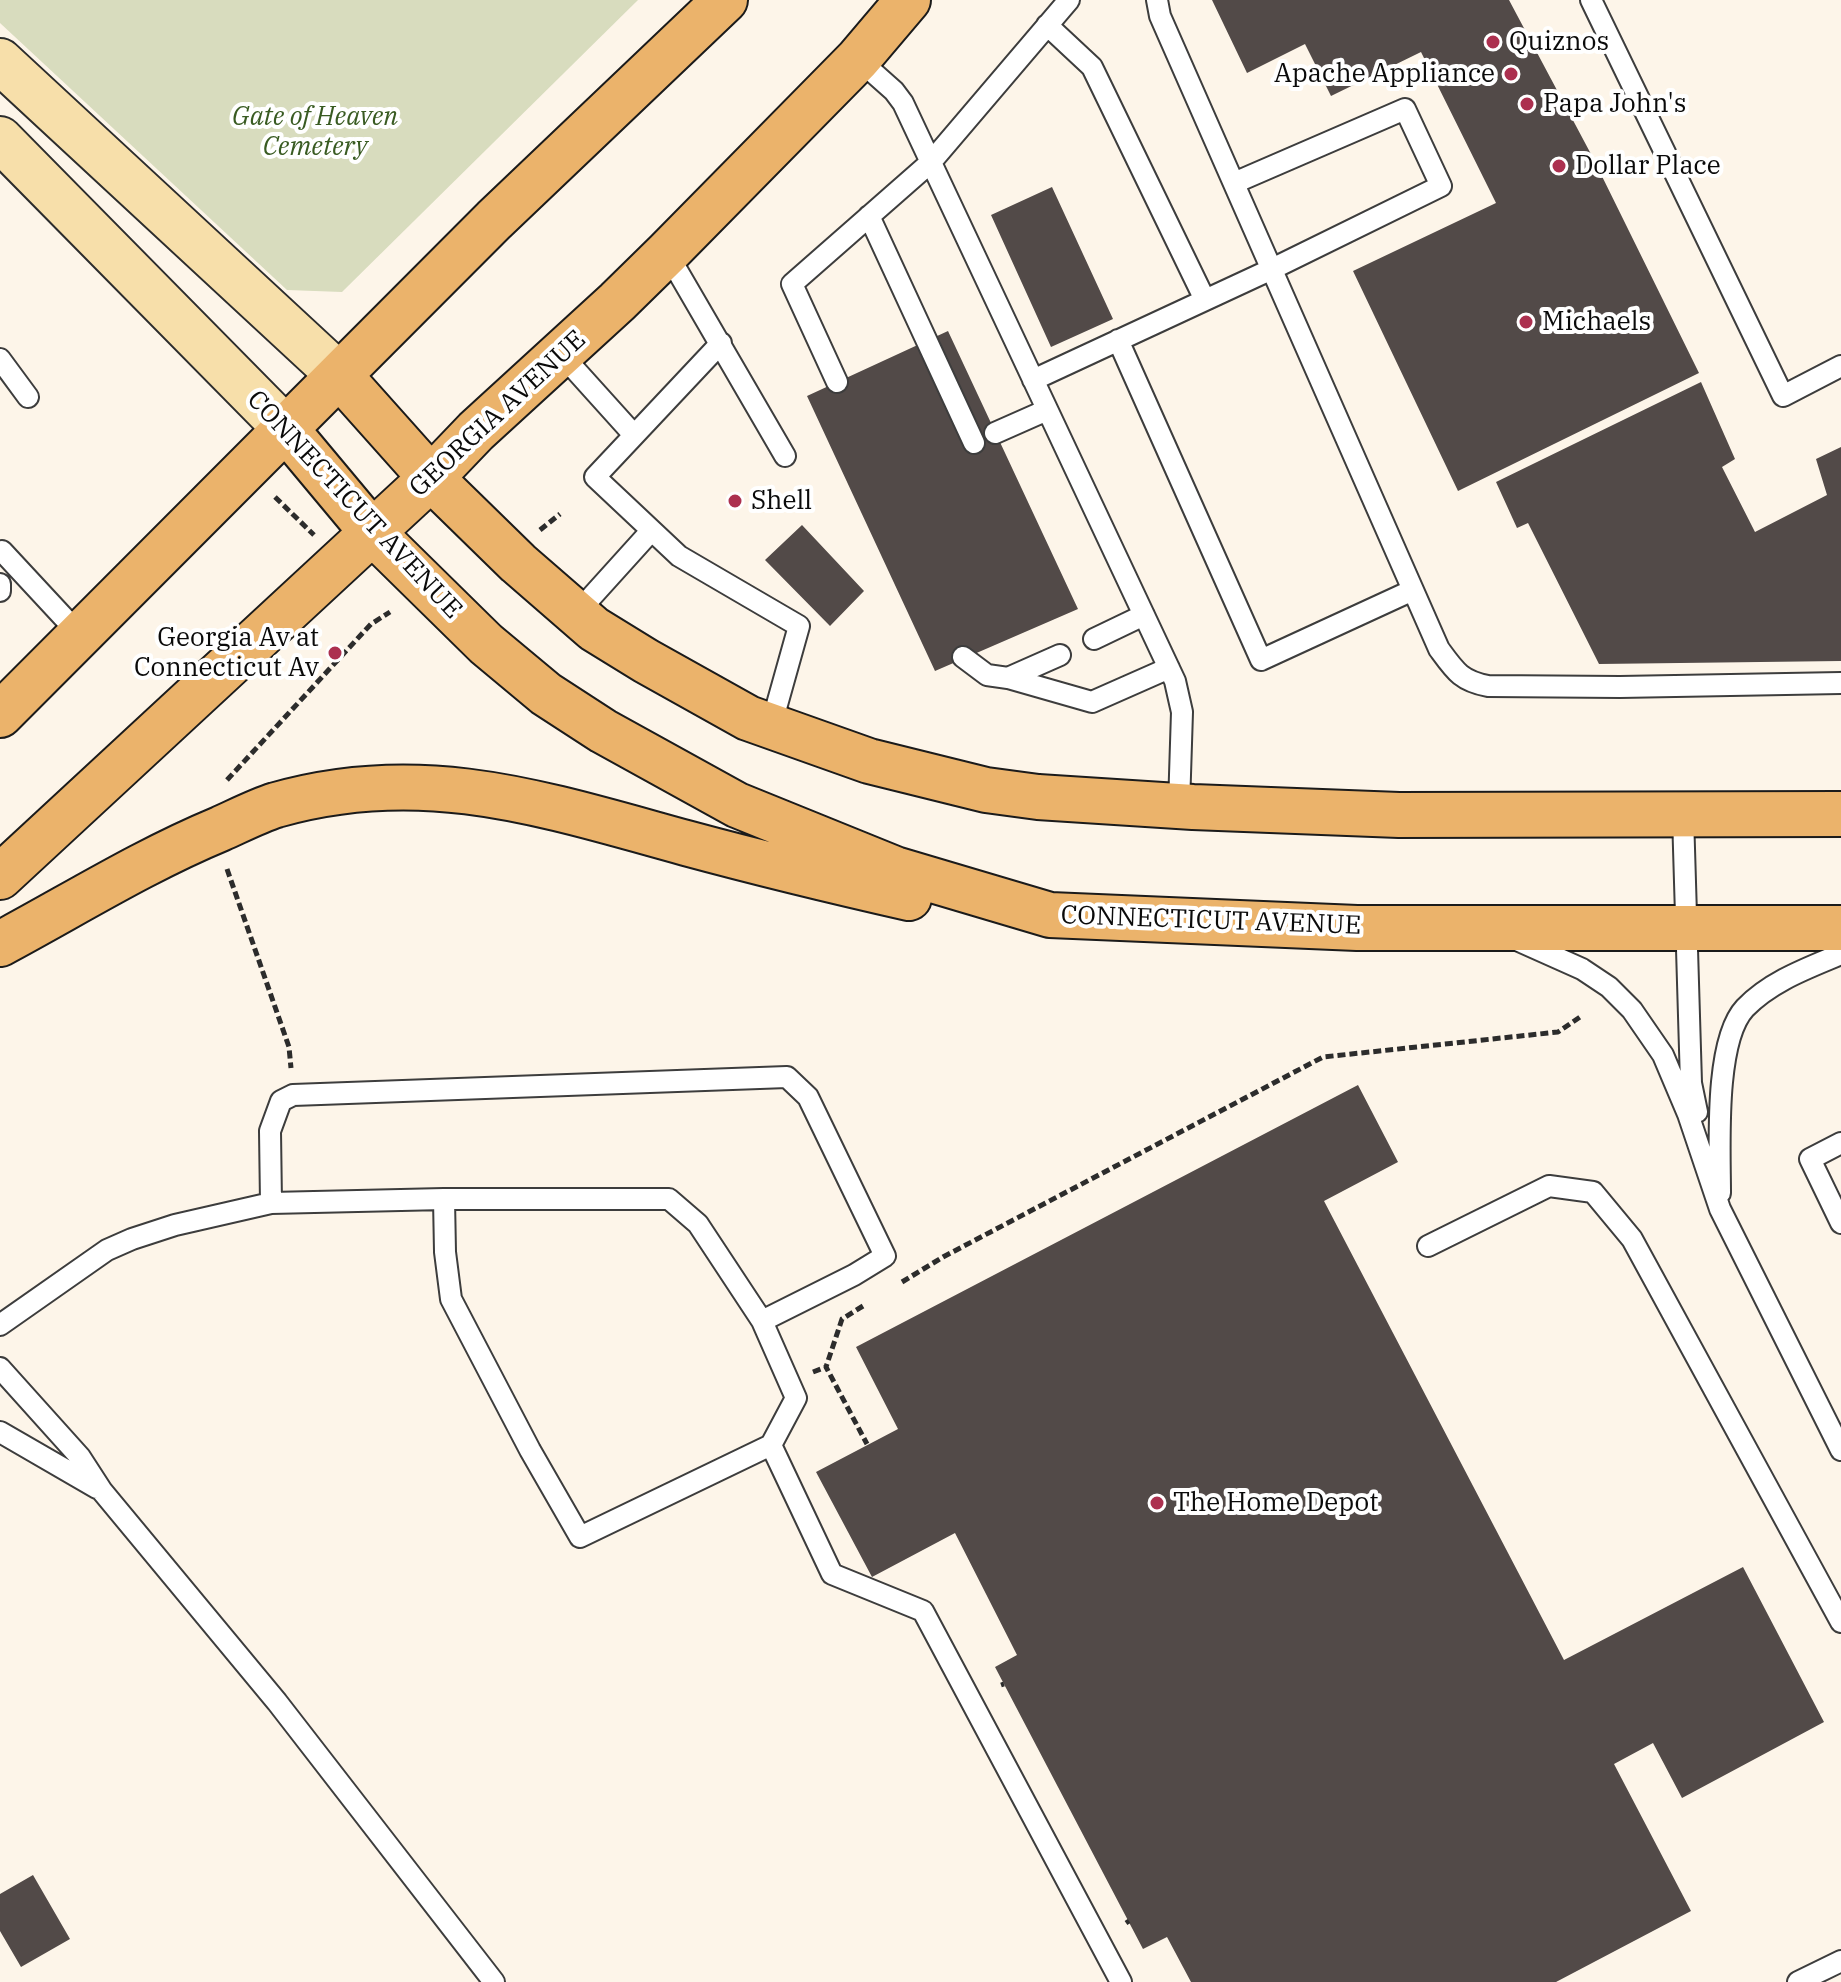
<!DOCTYPE html>
<style>
body{margin:0}
canvas{display:block;background:#fdf5e9}
</style>
<canvas width="1841" height="1982"></canvas>
<script>
const ctx = document.querySelector('canvas').getContext('2d');
ctx.lineJoin = 'round';
function fillPath(path, color) { ctx.fillStyle = color; ctx.fill(path, 'evenodd'); }
function stroke(path, color, width, dash) { ctx.strokeStyle = color; ctx.lineWidth = width; ctx.lineCap = dash ? 'butt' : 'round'; ctx.setLineDash(dash || []); ctx.stroke(path); }
function write(font, color, halo, rows, align = 'center') {
  ctx.font = font + ' "IBM Plex Serif",serif'; ctx.lineWidth = 8; ctx.setLineDash([]); ctx.textBaseline = 'middle'; ctx.strokeStyle = halo; ctx.fillStyle = color; for (const [text, x, y, turn = 0] of rows) {
    ctx.save(); ctx.translate(x, y); ctx.rotate((+turn || 0) * Math.PI / 180); ctx.textAlign = isNaN(turn) ? turn : align; if (halo) ctx.strokeText(text, 0, 0); ctx.fillText(text, 0, 0); ctx.restore();
  }
}
const cemetery = new Path2D(`
 M0,0H638L342,292L287,290L0,23Z`);
const building = new Path2D(`
 M1212,0H1509L1592,156L1699,373L1458,491L1353,271L1496,203L1421,52L1331,96L1305,44L1247,73Z
 M1052,187L1113,319L1051,347L991,215Z
 M948,331L1078,609L935,671L807,396Z
 M1701,382L1735,459L1722,467L1755,532L1827,495L1816,459L1841,447V661L1599,664L1528,523L1517,528L1496,482Z
 M802,525L864,591L830,626L765,560Z
 M1358,1085L1398,1162L1324,1201L1564,1660L1743,1567L1824,1722L1682,1798L1653,1743L1614,1764L1691,1911L1556,1982H1191L1167,1937L1143,1949L995,1667L1017,1655L955,1533L872,1577L816,1472L898,1429L856,1347Z
 M33,1875L70,1939L21,1967L0,1931V1894Z`);
const path = new Path2D(`
 M275,497L314,535
 M540,530L560,514
 M227,780L371,624L390,612
 M227,869L289,1047L291,1068
 M902,1282L943,1257L1323,1057L1558,1032L1583,1015
 M863,1306L842,1319L826,1367L867,1444
 M813,1372L826,1367
 M1001,1685L1004,1684
 M1126,1923L1129,1921`);
const service = new Path2D(`
 M1157,0L1160,16L1439,649C1455,671 1461,681 1488,686L1620,687L1841,683
 M1591,0L1783,396L1841,366
 M1047,25L1092,67L1205,300
 M858,59L894,91L903,103L1175,681L1182,712L1179,806
 M869,216L974,443
 M667,253L785,456
 M1118,340L1261,660L1413,590
 M721,343L595,477L679,556L799,626L771,726
 M561,354L634,435
 M0,359L28,397
 M1033,380L1272,269L1441,186L1405,109L1234,183
 M837,382L792,284L931,162L1069,0
 M995,433L1047,410
 M0,553L2,551L80,635
 M0,584V591
 M576,614L651,531
 M1094,639L1144,615
 M963,657L987,675L1008,678L1060,655
 M1008,678L1092,702L1169,668
 M1683,815L1691,1083L1697,1112
 M1517,940L1582,969L1609,987L1632,1010L1663,1055L1688,1114L1720,1209L1841,1450
 M1841,1143L1810,1159L1841,1223
 M1720,1193C1720,1148 1714,1041 1745,1008C1771,981 1808,968 1841,954
 M444,1199H669L698,1224L762,1321L796,1398L771,1445
 M271,1203L270,1131L281,1101L293,1095L787,1077L808,1097L885,1256L854,1275L762,1321
 M1428,1246L1549,1186L1593,1192L1632,1239L1841,1622
 M0,1325L107,1250L132,1239L175,1225L271,1203L444,1199L445,1252L451,1299L530,1450L580,1537L771,1445L832,1574L923,1611L1121,1982
 M0,1368L80,1457L102,1491L277,1702L494,1982
 M0,1432L97,1488
 M1798,1982L1841,1961`);
const secondary = new Path2D(`
 M0,61L340,376
 M0,139L285,428`);
const primary = new Path2D(`
 M340,376L431,478L518,563L594,629L646,661L748,718L869,761L986,790L1038,797L1193,807L1399,815L1841,814
 M285,428L371,531L486,644L546,694L603,731L737,805L895,869L1050,915L1357,928H1841
 M0,715L494,220L725,0
 M0,877L431,478L476,431L617,302L667,253L858,59L908,0
 M0,944C73,905 143,861 220,829C238,821 257,811 276,805C423,763 544,804 686,843C760,863 834,881 909,898`);
const markers = [
 [1493,42,8,"#ac304f"],
 [1511,74,8,"#ac304f"],
 [1527,104,8,"#ac304f"],
 [1559,166,8,"#ac304f"],
 [1526,322,8,"#ac304f"],
 [735,501,8,"#ac304f"],
 [335,653,8,"#ac304f"],
 [1157,1503,8,"#ac304f"]
];
const poiNames = [
 ["Quiznos",1509,42],
 ["Apache Appliance",1495,74,"right"],
 ["Papa John's",1543,104],
 ["Dollar Place",1575,166],
 ["Michaels",1542,322],
 ["Shell",751,501],
 ["Georgia Av at",319,638,"right"],
 ["Connecticut Av",319,668,"right"],
 ["The Home Depot",1173,1503]
];
const parkNames = [
 ["Gate of Heaven",315,117],
 ["Cemetery",315,147]
];
const streetNames = [
 ["GEORGIA AVENUE",498,414,-43],
 ["CONNECTICUT AVENUE",354,505,47],
 ["CONNECTICUT AVENUE",1211,921,2]
];
fillPath(cemetery, '#d8dcbe');
fillPath(building, '#524a48');
stroke(service, '#3d3d3d', 24);
stroke(secondary, '#2c2c2c', 48);
stroke(primary, '#1b1b1b', 48);
stroke(path, '#2c2c2c', 5, [8, 4]);
stroke(service, '#fff', 20);
stroke(secondary, '#f7dfaa', 44);
stroke(primary, '#ebb36b', 44);
for (const [x, y, r, color] of markers) { const dot = new Path2D(); dot.arc(x, y, r, 0, 2 * Math.PI); ctx.fillStyle = color; ctx.fill(dot); stroke(dot, '#fff', 3); }
write('26px', '#0a0a0a', '#fff', poiNames, 'left');
write('italic 26px', '#395b22', '#fff', parkNames);
write('26px', '#0a0a0a', '#fff', streetNames);
</script>
